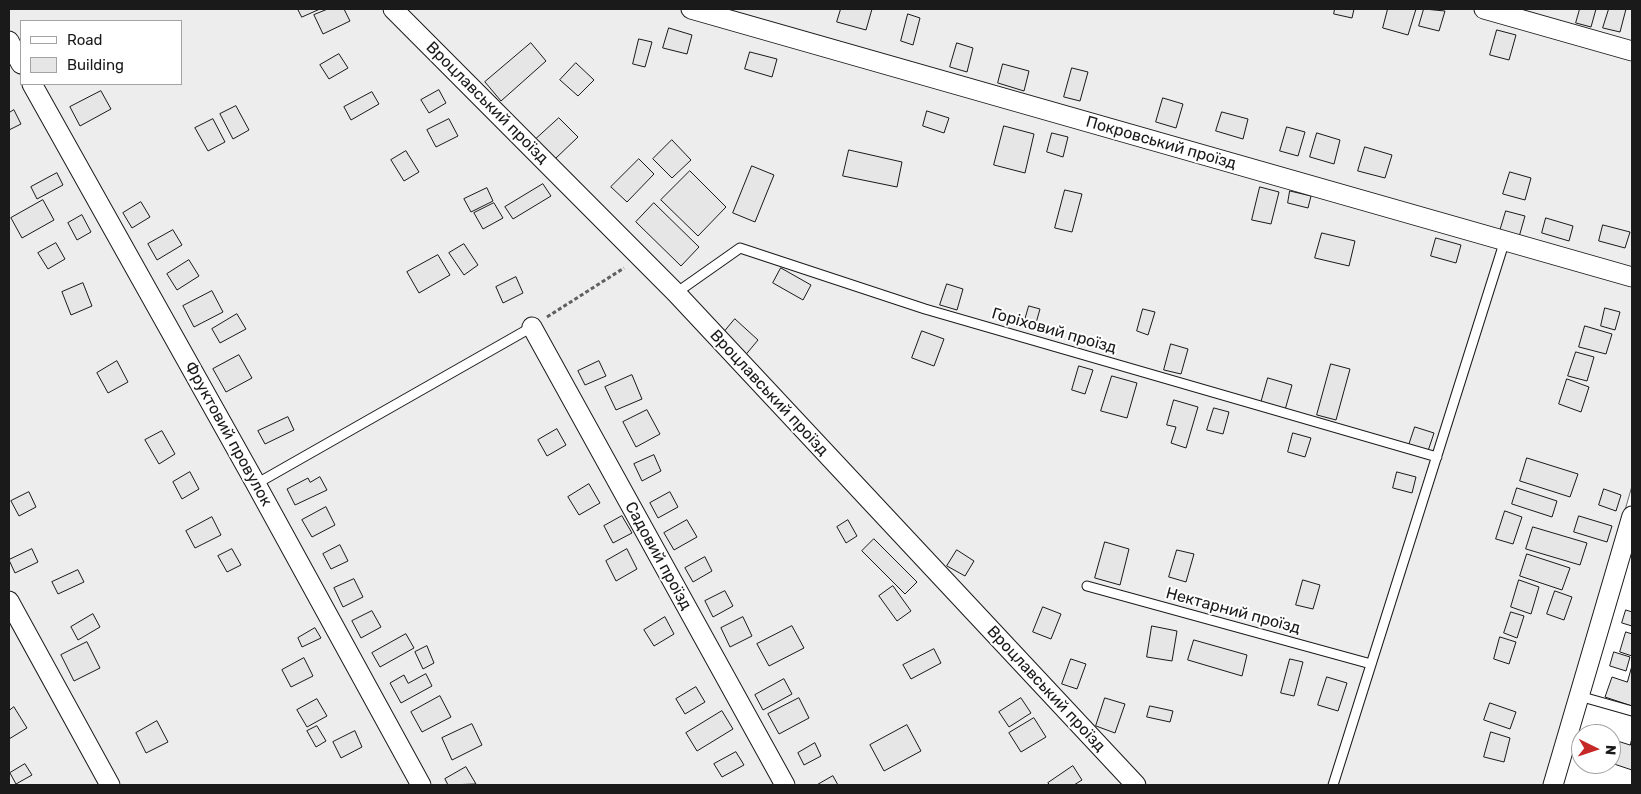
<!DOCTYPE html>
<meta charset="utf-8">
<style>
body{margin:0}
#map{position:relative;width:1641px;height:794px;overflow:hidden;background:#fff;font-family:Rubik,sans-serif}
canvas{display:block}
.frame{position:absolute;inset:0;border:10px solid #1a1a1a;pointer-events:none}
.legend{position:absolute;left:20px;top:20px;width:162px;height:65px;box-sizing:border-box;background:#fff;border:1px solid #a3a3a3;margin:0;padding:6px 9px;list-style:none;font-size:15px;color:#1a1a1a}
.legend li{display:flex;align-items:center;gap:10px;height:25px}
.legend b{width:25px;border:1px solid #a3a3a3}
.north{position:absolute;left:1571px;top:724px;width:50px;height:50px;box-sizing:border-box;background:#fff;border:1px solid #a3a3a3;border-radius:50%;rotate:94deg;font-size:14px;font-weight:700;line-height:20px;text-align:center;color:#1a1a1a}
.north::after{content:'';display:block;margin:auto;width:18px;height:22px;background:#c62828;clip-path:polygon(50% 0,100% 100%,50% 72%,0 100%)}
</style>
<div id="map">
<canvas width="1641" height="794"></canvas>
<div class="frame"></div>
<ul class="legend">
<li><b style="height:6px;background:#fff"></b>Road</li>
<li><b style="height:14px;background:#e6e6e6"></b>Building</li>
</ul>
<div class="north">N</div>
</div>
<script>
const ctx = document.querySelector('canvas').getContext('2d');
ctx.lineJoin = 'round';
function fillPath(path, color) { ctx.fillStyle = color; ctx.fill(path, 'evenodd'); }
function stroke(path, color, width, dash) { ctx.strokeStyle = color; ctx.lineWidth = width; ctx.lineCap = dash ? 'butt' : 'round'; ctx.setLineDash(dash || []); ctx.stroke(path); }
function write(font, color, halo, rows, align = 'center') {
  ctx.font = font + ' Rubik,sans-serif'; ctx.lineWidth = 4; ctx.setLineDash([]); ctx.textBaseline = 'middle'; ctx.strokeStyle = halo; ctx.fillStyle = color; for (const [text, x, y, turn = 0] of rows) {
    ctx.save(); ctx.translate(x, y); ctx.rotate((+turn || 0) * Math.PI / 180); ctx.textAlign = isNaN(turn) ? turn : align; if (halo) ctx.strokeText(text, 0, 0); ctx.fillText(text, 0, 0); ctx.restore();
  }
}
const built = new Path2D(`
 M9,9H1632V486L1545,785H9ZM21,21H181V84H21Z`);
const building = new Path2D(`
 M298,9H320L302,17Z
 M328,9H344L350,21L323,34L314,15Z
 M841,9H872L866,30L837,22Z
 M1335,9H1354L1352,18L1334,14Z
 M1388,9H1416L1408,35L1383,28Z
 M1424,9L1445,11L1439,31L1419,26Z
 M1580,9H1596L1591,27L1576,23Z
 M1609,9H1626L1620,32L1603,28Z
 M908,14L920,18L913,45L901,41Z
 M669,28L692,35L687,54L663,48Z
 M1497,30L1516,35L1509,60L1490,55Z
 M639,39L652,42L645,67L633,64Z
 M531,43L546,61L501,101L485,82Z
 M957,43L973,48L967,72L950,67Z
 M750,52L777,59L772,77L745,69Z
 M339,54L348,68L329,79L320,65Z
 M576,63L594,80L578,96L560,80Z
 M1003,64L1029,71L1024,91L998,83Z
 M1072,68L1088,72L1080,101L1064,97Z
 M439,90L446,103L429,113L421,100Z
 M101,91L111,109L80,126L70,107Z
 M372,92L379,104L351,120L344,107Z
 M1163,98L1183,104L1176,128L1156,122Z
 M236,106L249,130L233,139L220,114Z
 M14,110L21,124L9,130V113Z
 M927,111L949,118L944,133L923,126Z
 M1222,112L1248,119L1243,139L1216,131Z
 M559,118L578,137L555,159L536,139Z
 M213,119L225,142L208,151L195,128Z
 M449,119L458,136L436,147L427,130Z
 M1004,126L1034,134L1025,173L994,165Z
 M1287,127L1305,132L1298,156L1280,151Z
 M1052,133L1068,137L1063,157L1047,152Z
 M1317,133L1340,140L1334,164L1310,157Z
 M672,140L691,160L672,178L653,159Z
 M1365,147L1392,155L1385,178L1358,171Z
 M849,150L902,162L897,187L843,176Z
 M406,151L419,172L404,181L391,160Z
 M639,159L654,174L627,202L611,187Z
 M752,166L774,175L755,222L733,213Z
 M690,171L726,207L698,236L661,200Z
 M1510,172L1531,178L1525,200L1503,194Z
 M57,173L63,185L37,199L31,187Z
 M543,184L551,196L513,219L505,207Z
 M1260,187L1279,192L1271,224L1252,220Z
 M487,188L493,201L471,212L464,199Z
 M1065,190L1082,194L1072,232L1055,228Z
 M1290,191L1311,196L1308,208L1288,203Z
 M43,200L54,220L22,238L11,218Z
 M141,202L150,217L132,228L123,213Z
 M494,203L503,218L483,229L474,213Z
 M654,203L699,247L681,266L636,222Z
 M1506,211L1525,216L1519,237L1500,231Z
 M82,215L91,232L77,240L68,223Z
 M1546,218L1573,226L1569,241L1542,233Z
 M1603,225L1630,232L1625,248L1599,241Z
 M173,230L182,245L157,260L148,244Z
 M1322,233L1355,241L1349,266L1315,258Z
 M1436,238L1461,245L1456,263L1431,256Z
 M56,243L65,259L48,269L38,253Z
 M464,244L478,265L464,275L449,253Z
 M438,255L450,275L419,293L407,272Z
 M189,260L199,276L177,290L167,274Z
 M781,268L811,285L803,300L773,283Z
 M516,277L523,293L503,303L496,287Z
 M83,283L92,306L71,315L62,292Z
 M947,284L963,289L957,310L940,305Z
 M212,291L223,312L194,327L183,306Z
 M1029,306L1040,309L1034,330L1023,327Z
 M1605,308L1620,312L1615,330L1601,326Z
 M1143,309L1155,312L1148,335L1137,331Z
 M237,314L246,329L220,343L212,329Z
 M735,319L758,340L743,358L720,337Z
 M1585,326L1612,334L1606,354L1579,347Z
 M922,331L944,339L934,366L912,358Z
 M1171,344L1188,349L1181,374L1164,370Z
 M1576,352L1594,357L1587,381L1568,376Z
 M239,355L252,378L226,392L213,369Z
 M117,361L128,382L108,393L97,373Z
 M599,361L606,376L585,385L578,371Z
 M1331,364L1350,369L1336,420L1317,415Z
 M1079,366L1093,370L1085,394L1072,390Z
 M632,375L642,399L616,410L605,387Z
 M1112,376L1137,383L1127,418L1101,411Z
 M1268,378L1292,385L1285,410L1261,403Z
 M1567,379L1589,387L1581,412L1559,404Z
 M1174,400L1198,407L1186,448L1171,443L1176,427L1167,425Z
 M1214,408L1229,412L1223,434L1207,430Z
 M647,410L660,434L636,447L623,422Z
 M288,417L294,430L265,444L258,431Z
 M1415,427L1434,433L1428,451L1409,445Z
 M557,429L566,445L547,456L538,440Z
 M162,431L175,454L159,464L145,440Z
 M1293,433L1311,438L1305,457L1288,452Z
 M654,455L661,471L642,481L634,464Z
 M1527,458L1578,474L1570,497L1520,481Z
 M190,472L199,489L182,499L173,482Z
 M1397,472L1416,477L1412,493L1393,488Z
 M320,477L327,490L295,505L287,489L308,478L310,482Z
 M589,484L600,503L579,515L568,497Z
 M1517,488L1557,501L1552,517L1512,504Z
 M1604,489L1621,495L1616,511L1599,505Z
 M29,492L36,507L19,516L11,501Z
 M670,492L678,507L658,518L650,503Z
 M326,507L335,525L312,537L302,520Z
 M1505,511L1522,517L1513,544L1496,539Z
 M622,516L632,533L613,543L604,526Z
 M1579,516L1612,526L1607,542L1574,532Z
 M212,517L221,535L195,548L186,531Z
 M687,520L697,537L674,550L664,533Z
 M848,520L857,536L846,543L837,527Z
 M1533,527L1587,543L1580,565L1526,549Z
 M874,539L917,582L905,594L862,551Z
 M1105,542L1129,549L1120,585L1095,578Z
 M340,545L348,561L331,569L323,554Z
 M32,549L38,562L15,573L9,560Z
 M232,549L241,565L227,572L218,556Z
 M627,549L637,569L616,581L606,561Z
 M957,550L974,561L965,576L947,566Z
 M1177,550L1194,554L1186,582L1169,577Z
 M1527,554L1570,568L1562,590L1520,576Z
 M705,557L712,571L693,582L685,568Z
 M78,570L84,582L58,594L52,582Z
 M354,579L363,597L343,607L334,588Z
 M1303,580L1320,585L1313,609L1296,605Z
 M1519,580L1539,587L1531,614L1511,607Z
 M893,586L911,611L897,621L879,596Z
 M725,591L733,606L713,617L705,601Z
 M1555,591L1572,597L1564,620L1547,614Z
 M1043,607L1061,614L1051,639L1033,632Z
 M1626,610L1632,612V626L1622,623Z
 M372,611L381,627L361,638L352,621Z
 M1511,612L1524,616L1517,638L1504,633Z
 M93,614L100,627L78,640L71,627Z
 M665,617L674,634L654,646L644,630Z
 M743,617L752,636L730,647L721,628Z
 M792,626L804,648L769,666L757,644Z
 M1152,626L1177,631L1172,661L1147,657Z
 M315,628L321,638L302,647L298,638Z
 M1626,632L1632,634V656L1620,652Z
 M406,634L414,648L380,667L372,653Z
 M1500,637L1516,642L1509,664L1494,659Z
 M1194,640L1247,655L1242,676L1188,660Z
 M87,642L100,668L74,681L61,655Z
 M427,646L434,663L423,669L415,652Z
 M934,649L941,663L911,679L903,665Z
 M1614,652L1630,657L1626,671L1610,666Z
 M304,658L313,676L291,687L282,670Z
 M1071,659L1086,664L1077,689L1062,684Z
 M1290,659L1303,662L1294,696L1281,693Z
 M1632,666V706L1605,697L1612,677L1627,682Z
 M426,674L432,686L401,703L390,683L404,675L408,683Z
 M1327,677L1347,683L1338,711L1318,705Z
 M784,679L792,694L763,710L755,695Z
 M696,687L705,702L685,714L676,699Z
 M440,696L451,717L422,732L411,712Z
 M799,698L809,718L779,734L768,714Z
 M1021,698L1031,713L1009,727L999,712Z
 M1105,698L1125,704L1115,733L1096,726Z
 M317,699L327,716L307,727L297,710Z
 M1490,703L1516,712L1510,729L1484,720Z
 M1150,706L1173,711L1170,722L1147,717Z
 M14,707L27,728L9,739V711Z
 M722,711L733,729L697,751L686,733Z
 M1034,718L1046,737L1021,752L1009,733Z
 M157,721L168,742L146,753L136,733Z
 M472,724L482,745L452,760L442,738Z
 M907,725L921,751L884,771L870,745Z
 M317,726L326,741L316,747L307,731Z
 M355,731L362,747L341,758L333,742Z
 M1491,732L1510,738L1504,762L1484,757Z
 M1632,738V770L1611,763V739L1630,745Z
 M815,743L821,756L804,765L798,753Z
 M736,752L744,765L722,777L714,764Z
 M25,764L32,775L16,784L10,773Z
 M1073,766L1082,780L1074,785H1050L1048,783Z
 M466,767L476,784L448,785L445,779Z
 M833,776L838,785H817Z`);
const path = new Path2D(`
 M547,317L624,268`);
const service = new Path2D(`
 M676,293L740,248L925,309L1437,457
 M256,484L532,327
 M1087,586L1371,664
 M1579,696L1632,711
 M1333,785L1505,240`);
const minor = new Path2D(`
 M393,9L676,293L1136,785
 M691,9L1632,277
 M1484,9L1632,51
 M9,41L21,64
 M32,84L256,484L421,785
 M532,327L785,785
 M9,601L110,785
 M1553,785L1632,516`);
const streetNames = [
 ["Вроцлавський проїзд",487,103,45],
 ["Покровський проїзд",1161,143,16],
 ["Горіховий проїзд",1054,331,16],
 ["Вроцлавський проїзд",769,393,47],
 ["Фруктовий провулок",228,434,61],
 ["Садовий проїзд",658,556,61],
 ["Нектарний проїзд",1233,611,15],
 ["Вроцлавський проїзд",1046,689,47]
];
fillPath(built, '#ededed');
stroke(built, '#6a6a6a', 1);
fillPath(building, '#e6e6e6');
stroke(building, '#1a1a1a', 1);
stroke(service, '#1a1a1a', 11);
stroke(minor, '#1a1a1a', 21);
stroke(path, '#5f5f5f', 3, [4, 2.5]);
stroke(service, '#fff', 9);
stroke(minor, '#fff', 19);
write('16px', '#1a1a1a', '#fff', streetNames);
</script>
